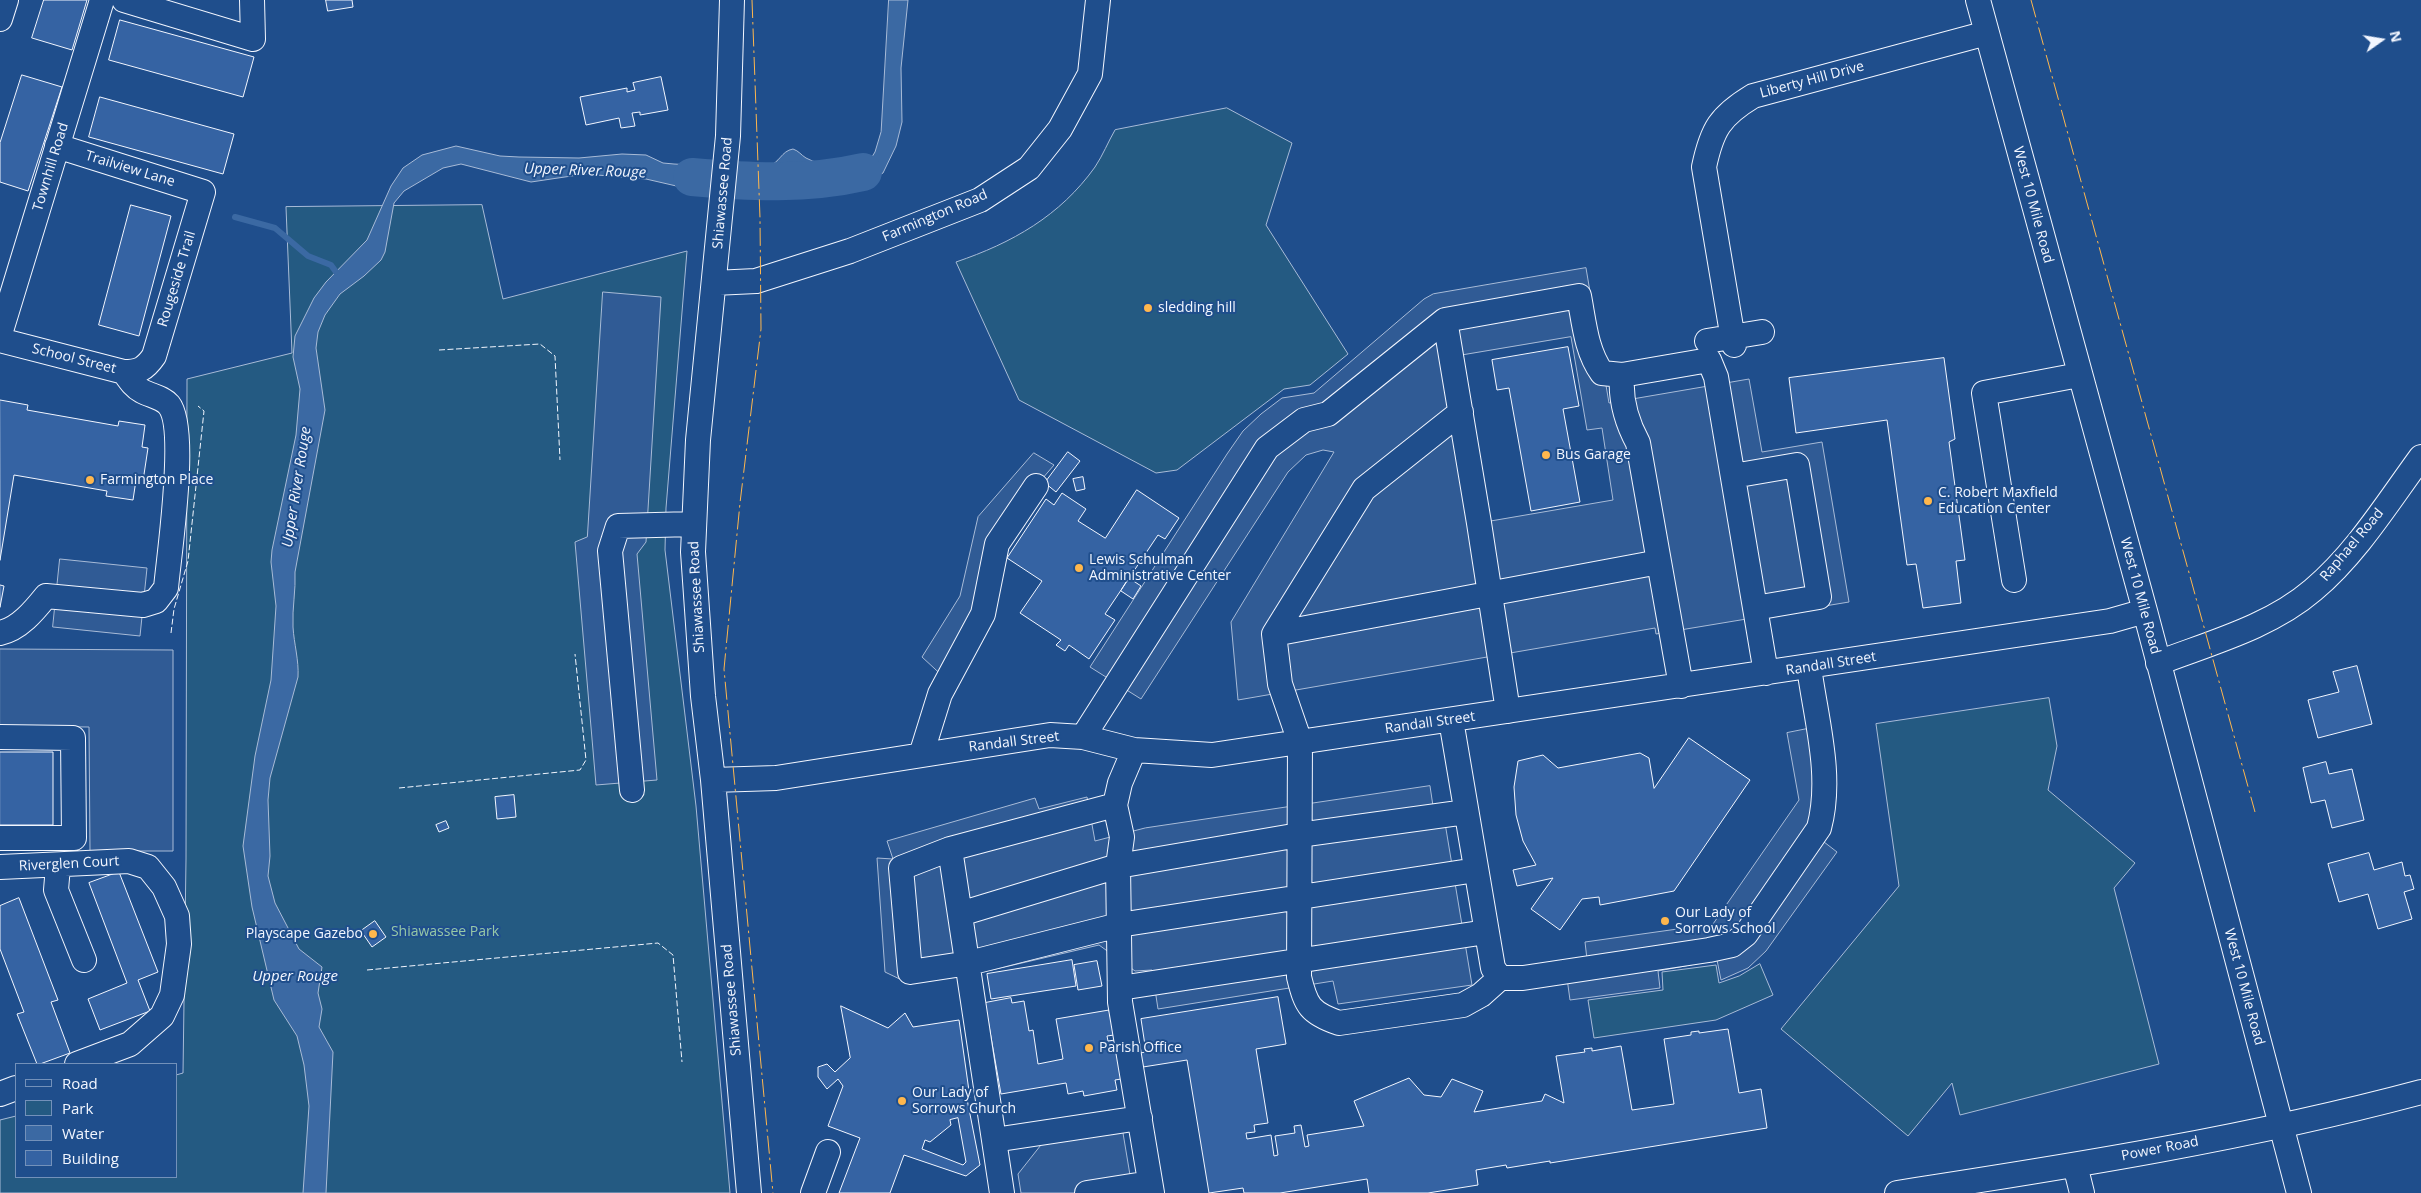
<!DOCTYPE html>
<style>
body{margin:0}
#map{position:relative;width:2421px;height:1193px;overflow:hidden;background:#1f4e8c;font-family:"Open Sans",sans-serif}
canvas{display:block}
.legend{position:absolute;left:15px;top:1063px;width:162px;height:115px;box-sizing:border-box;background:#1f4e8c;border:1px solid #7391ba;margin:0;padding:6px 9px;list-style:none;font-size:15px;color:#f2f6ff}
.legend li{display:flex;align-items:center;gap:10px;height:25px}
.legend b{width:25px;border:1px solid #7391ba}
.north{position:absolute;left:2356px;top:15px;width:50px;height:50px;-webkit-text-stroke:4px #1f4e8c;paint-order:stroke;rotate:77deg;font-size:14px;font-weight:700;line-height:20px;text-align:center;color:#f2f6ff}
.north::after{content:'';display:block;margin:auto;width:18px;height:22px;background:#f2f6ff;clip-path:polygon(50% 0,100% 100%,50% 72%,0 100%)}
</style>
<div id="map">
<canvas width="2421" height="1193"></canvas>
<ul class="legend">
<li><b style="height:6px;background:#1f4e8c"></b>Road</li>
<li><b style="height:14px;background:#245a82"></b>Park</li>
<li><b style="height:14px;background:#3b69a3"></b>Water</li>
<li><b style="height:14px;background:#3563a3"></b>Building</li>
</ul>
<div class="north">N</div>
</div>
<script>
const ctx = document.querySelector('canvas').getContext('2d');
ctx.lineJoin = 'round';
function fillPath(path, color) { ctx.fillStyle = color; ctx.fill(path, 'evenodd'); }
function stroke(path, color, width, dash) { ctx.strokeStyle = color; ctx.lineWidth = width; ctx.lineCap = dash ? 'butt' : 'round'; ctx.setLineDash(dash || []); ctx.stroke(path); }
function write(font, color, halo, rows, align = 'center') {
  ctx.font = font + ' "Open Sans",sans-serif'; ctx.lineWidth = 4; ctx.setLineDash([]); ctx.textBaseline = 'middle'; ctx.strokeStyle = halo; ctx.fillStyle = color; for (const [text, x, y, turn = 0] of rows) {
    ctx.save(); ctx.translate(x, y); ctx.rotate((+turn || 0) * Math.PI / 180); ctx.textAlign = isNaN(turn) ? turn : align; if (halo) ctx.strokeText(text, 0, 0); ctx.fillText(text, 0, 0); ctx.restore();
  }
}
const green = new Path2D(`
 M1227,108L1292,143L1266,225L1348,354L1310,385L1284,389L1177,470L1156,473L1019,400L956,262C1012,243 1060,216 1095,167C1103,155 1108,142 1115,130Z
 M482,205L503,299L687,251L666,508L665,550L696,806L730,1193H0V1120L16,1116V1177H176V1075L183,1073L186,859L187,379L292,353L286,207Z
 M2049,698L2057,746L2048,790L2135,863L2114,888L2159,1064L1960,1115L1952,1083L1908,1136L1781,1029L1899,886L1876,724Z
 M1760,964L1773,995L1716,1020L1594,1038L1588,1000L1663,990L1662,972L1716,965L1719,983L1739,976Z`);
const parking = new Path2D(`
 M1586,268L1609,403L1749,379L1762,452L1822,442L1849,602L1656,634L1655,628L1238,700L1231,622L1334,452L1323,450L1306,455L1288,472L1141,699L1090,667L1227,454L1243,431L1261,414L1282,398L1314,393L1424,299L1433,294ZM1571,337L1587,430L1602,428L1613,500L1479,523L1452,357Z
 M603,292L661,297L646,542L637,554L657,780L596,785L575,542L587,537Z
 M1034,453L1054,465L1036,486L948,681L922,657L960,596L978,517Z
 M60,559L147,568L140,636L53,627Z
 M0,649L173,650V851H90L89,727L0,726Z
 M1817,727L1815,835L1837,852L1766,951L1748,968L1721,980L1717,960L1658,971L1660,988L1570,1000L1566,971L1588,968L1585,942L1713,924L1799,800L1787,733Z
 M1430,786L1433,806L1442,805L1472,985L1338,1004L1333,981L1158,1009L1152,970L1135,971L1099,945L992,970L908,983L885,972L877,858L893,859L887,841L1035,798L1039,809L1087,797L1095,841L1145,828Z
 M1121,1121L1133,1193H1021L1018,1174L1052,1131Z`);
const water = new Path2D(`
 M889,0H908L901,68L902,122L896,146L883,173L861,186L833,192L822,189L805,172L796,169L784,170L723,186L685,188L646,179L585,174L531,182L461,164L443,168L404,191L394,203L385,252L381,260L364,276L340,294L325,315L318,332L316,348L325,410L295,572C296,590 292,608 293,627C294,644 299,660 298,677L270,778L268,800L270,856L268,876L275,903L299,949L322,967L318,993L322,1009L319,1027L333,1052L326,1193H303L309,1106L304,1065L297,1036L274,1000L252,907L243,846L255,756L271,680L276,606L271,562L272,550L296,435L300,389L293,357L295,336L314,298L326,282L367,240L391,186L403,168L422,155L456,146L500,156L519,157L579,158L622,154L646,155L663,163L674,164C700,165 744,172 768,166C780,163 781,151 793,149C799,151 801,155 806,158C822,167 851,169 868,163L875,152L881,132Z`);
const stream = new Path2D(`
 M235,217L275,228L308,256L331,265L336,272`);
const river = new Path2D(`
 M692,177C749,182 807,185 863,172`);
const building = new Path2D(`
 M44,0H87L72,50L32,38Z
 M326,0H352L353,7L328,11Z
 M120,20L254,57L243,97L109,60Z
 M22,75L62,87L28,191L0,182V143Z
 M661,77L668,110L640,115V112L632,113L635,126L621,128L619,118L586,125L580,97L627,88V92L635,90L633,83Z
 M100,97L234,134L223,174L89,137Z
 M131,205L171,216L139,336L99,325Z
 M1568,347L1579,406L1563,409L1580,502L1531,511L1509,388L1497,390L1492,360Z
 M1944,358L1955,439L1949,442L1965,560L1956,561L1961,603L1923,608L1916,564L1907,565L1887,420L1796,433L1789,378Z
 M0,400L28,405L27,410L118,426L119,421L145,425L142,447L148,448L143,481L136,480L133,500L106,496L107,491L14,475L0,560Z
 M1068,452L1080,461L1056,492L1045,483Z
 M1083,477L1085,489L1076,491L1073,479Z
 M1137,490L1179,518L1165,539L1158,535L1105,614L1115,620L1089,659L1069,645L1065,651L1056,645L1061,640L1020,613L1042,581L1007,558L1046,499L1054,505L1062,493L1086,509L1078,521L1105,538Z
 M1129,578L1141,586L1133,599L1121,591Z
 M0,585L4,586L0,607Z
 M2357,666L2372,724L2318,738L2308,700L2339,692L2333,672Z
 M1689,738L1750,780L1674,891L1600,905L1599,897L1582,899L1560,930L1531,909L1553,878L1517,886L1513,870L1536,865L1523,841L1516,815L1514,787L1518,761L1543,755L1558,768L1640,753L1649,758L1654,788Z
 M0,752H53V825H0Z
 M2326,762L2329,774L2352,769L2364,820L2332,828L2325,800L2311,803L2303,768Z
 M514,795L516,817L497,819L495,797Z
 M446,821L449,828L439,832L436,825Z
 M2369,853L2374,870L2402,862L2405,876L2410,875L2414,889L2404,892L2412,919L2378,929L2368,894L2339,902L2328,864Z
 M119,872L158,972L138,980L150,1011L100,1030L88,999L127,983L89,883Z
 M19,898L58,1000L51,1002L70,1053L40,1064H37L17,1014L24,1012L0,949V906Z
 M375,921L386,937L372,947L361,931Z
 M1072,960L1076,986L991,999L987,974Z
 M1097,961L1102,986L1078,990L1074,965Z
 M1278,997L1286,1044L1256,1049L1268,1123L1254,1125L1255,1132L1246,1133L1247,1139L1271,1135L1274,1156L1278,1155L1275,1136L1295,1133L1294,1126L1301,1125L1305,1147L1309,1146L1307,1135L1364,1126L1354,1101L1409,1078L1424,1095L1441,1097L1452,1079L1483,1091L1474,1112L1542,1101L1545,1094L1564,1103L1556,1056L1585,1052L1584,1049L1592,1048V1051L1621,1046L1632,1110L1674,1104L1664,1039L1691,1035V1032L1699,1031V1033L1728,1029L1739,1093L1761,1089L1767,1128L1550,1163V1161L1507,1168L1506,1165L1476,1170L1478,1185L1428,1193H1369L1367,1179L1280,1193H1244L1243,1188L1209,1193L1187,1060L1143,1067L1140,1053L1146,1052L1141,1019Z
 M1011,998L1012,1003L1024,1001L1029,1031L1033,1030L1038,1064L1063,1059L1056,1019L1109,1010L1114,1035L1107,1036L1108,1041L1115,1040L1121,1079L1115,1080L1117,1090L1084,1096L1083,1091L1068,1094L1066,1083L1001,1094L985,1003Z
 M841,1006L888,1028L905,1013L913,1027L959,1020L970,1098L967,1099L980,1165L966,1176L904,1155L890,1193H839L860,1138L828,1126L843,1086L838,1079L827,1089L818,1077V1067L827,1064L835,1072L850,1058ZM958,1118L966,1162L963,1165L922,1149L925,1140L930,1142L951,1125L950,1120Z`);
const minor = new Path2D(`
 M124,0L253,39L252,0
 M732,0L728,136L698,440L693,552L703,696L713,780L749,1193
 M1978,0L2145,611L2299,1193
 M0,19L6,0
 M714,283L756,281L850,251L980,200L1029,168L1060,129L1090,74L1098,0
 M1445,320L1479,523L1508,711
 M0,334L102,0
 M0,340L124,372C139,372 145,369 154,356L203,192L57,146
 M1707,341L1762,332
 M1734,345L1704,167C1712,129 1720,116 1753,96L1987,33
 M1622,375C1620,400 1626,421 1638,443L1681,686
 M1461,412L1364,489L1274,634L1280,684L1300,742L1299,977C1306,1006 1310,1013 1339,1023L1463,1005L1481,995L1500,978
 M1733,476L1797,465L1819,597L1755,608
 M2014,580L1984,393L2079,375
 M0,633C19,629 34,611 46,596L143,605L156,601L166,588C169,554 188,429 169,405C162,397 151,396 142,391C134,387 129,379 124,372
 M1274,634L1659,562
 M2158,663C2210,643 2270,627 2313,590C2356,554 2388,502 2421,457
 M1451,720L1493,968L1500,978H1523L1709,950L1732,945L1746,934L1819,828C1833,776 1816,720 1809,667
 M0,737L73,738L74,838H0
 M1083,737L1267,448L1304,420L1328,414L1445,320L1579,296C1584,322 1586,351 1602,373L1622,375L1709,360L1716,377L1766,673
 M1134,750L1120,783L1115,805L1122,837L1118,866L1120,1002L1152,1193
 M921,755L940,694L983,614L997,544L1036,486
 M713,780L776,778L1050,735L1083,737L1134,750L1212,755L2110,621L2145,611
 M632,790L610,551L618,526L693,524
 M950,849L901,868L910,972L969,963L1119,925L1476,870
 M58,866L56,890L84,960
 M0,867L129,861L148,867L164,887L177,916L179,944L172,995L162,1016L130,1044L77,1064
 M960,914L1118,866L1299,835L1466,812
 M1120,988L1486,932
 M0,1094L16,1088
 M994,1140L1140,1118
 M2075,1165L2082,1193
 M813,1193L828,1152
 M1002,1193L950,849L1115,805
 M1087,1193L1150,1183
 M1897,1193C2073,1166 2249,1138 2421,1092`);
const fence = new Path2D(`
 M439,350L540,344L555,356L560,460
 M171,633L174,609L188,561L204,411L198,406
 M399,788L580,770L586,760L575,654
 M367,970L658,943L673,955L682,1062`);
const power = new Path2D(`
 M752,0L760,218L761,329L740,503L724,669L773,1193
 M2031,0L2255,812`);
const markers = [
 [1148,308,5,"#ffb74d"],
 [1546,455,5,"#ffb74d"],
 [90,480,5,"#ffb74d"],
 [1928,501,5,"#ffb74d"],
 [1079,568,5,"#ffb74d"],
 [1665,921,5,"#ffb74d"],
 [373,934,5,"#ffb74d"],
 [1089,1048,5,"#ffb74d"],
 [902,1101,5,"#ffb74d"]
];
const streetNames = [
 ["Liberty Hill Drive",1812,80,-15],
 ["Townhill Road",51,167,-73],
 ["Trailview Lane",130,169,17],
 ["Shiawassee Road",723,193,-85],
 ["West 10 Mile Road",2033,205,75],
 ["Farmington Road",935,216,-23],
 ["Rougeside Trail",177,279,-73],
 ["School Street",74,359,14],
 ["Raphael Road",2352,545,-50],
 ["West 10 Mile Road",2140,596,75],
 ["Shiawassee Road",697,597,-93],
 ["Randall Street",1831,664,-9],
 ["Randall Street",1430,723,-8],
 ["Randall Street",1014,742,-7],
 ["Riverglen Court",69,864,-3],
 ["West 10 Mile Road",2244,987,75],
 ["Shiawassee Road",732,1000,-95],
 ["Power Road",2160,1149,-11]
];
const poiNames = [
 ["sledding hill",1158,308],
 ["Bus Garage",1556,455],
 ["Farmington Place",100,480],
 ["C. Robert Maxfield",1938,493],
 ["Education Center",1938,509],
 ["Lewis Schulman",1089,560],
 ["Administrative Center",1089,576],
 ["Our Lady of",1675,913],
 ["Sorrows School",1675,929],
 ["Playscape Gazebo",363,934,"right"],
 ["Parish Office",1099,1048],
 ["Our Lady of",912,1093],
 ["Sorrows Church",912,1109]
];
const parkNames = [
 ["Shiawassee Park",445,932]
];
const waterNames = [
 ["Upper River Rouge",585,171,2],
 ["Upper River Rouge",297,487,-81],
 ["Upper Rouge",295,977]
];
fillPath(green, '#245a82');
stroke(green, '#a8bbd7', 1);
fillPath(parking, '#305b95');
stroke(parking, '#a8bbd7', 1);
fillPath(water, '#3b69a3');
stroke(water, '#a8bbd7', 1);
stroke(stream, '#3b69a3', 6);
stroke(river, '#3b69a3', 38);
fillPath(building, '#3563a3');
stroke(building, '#f2f6ff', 1);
stroke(minor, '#f2f6ff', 26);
stroke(minor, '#1f4e8c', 24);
stroke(fence, '#f2f6ff', 1, [6, 2.5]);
stroke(power, '#ffb74d', 1, [18, 4, 2.5, 4]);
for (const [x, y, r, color] of markers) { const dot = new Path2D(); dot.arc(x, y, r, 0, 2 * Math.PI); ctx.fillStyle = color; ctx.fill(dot); stroke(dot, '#1f4e8c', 2); }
write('14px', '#f2f6ff', '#1f4e8c', streetNames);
write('14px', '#f2f6ff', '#1f4e8c', poiNames, 'left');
write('14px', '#97c8a6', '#1f4e8c', parkNames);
write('italic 15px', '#f2f6ff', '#1f4e8c', waterNames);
</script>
